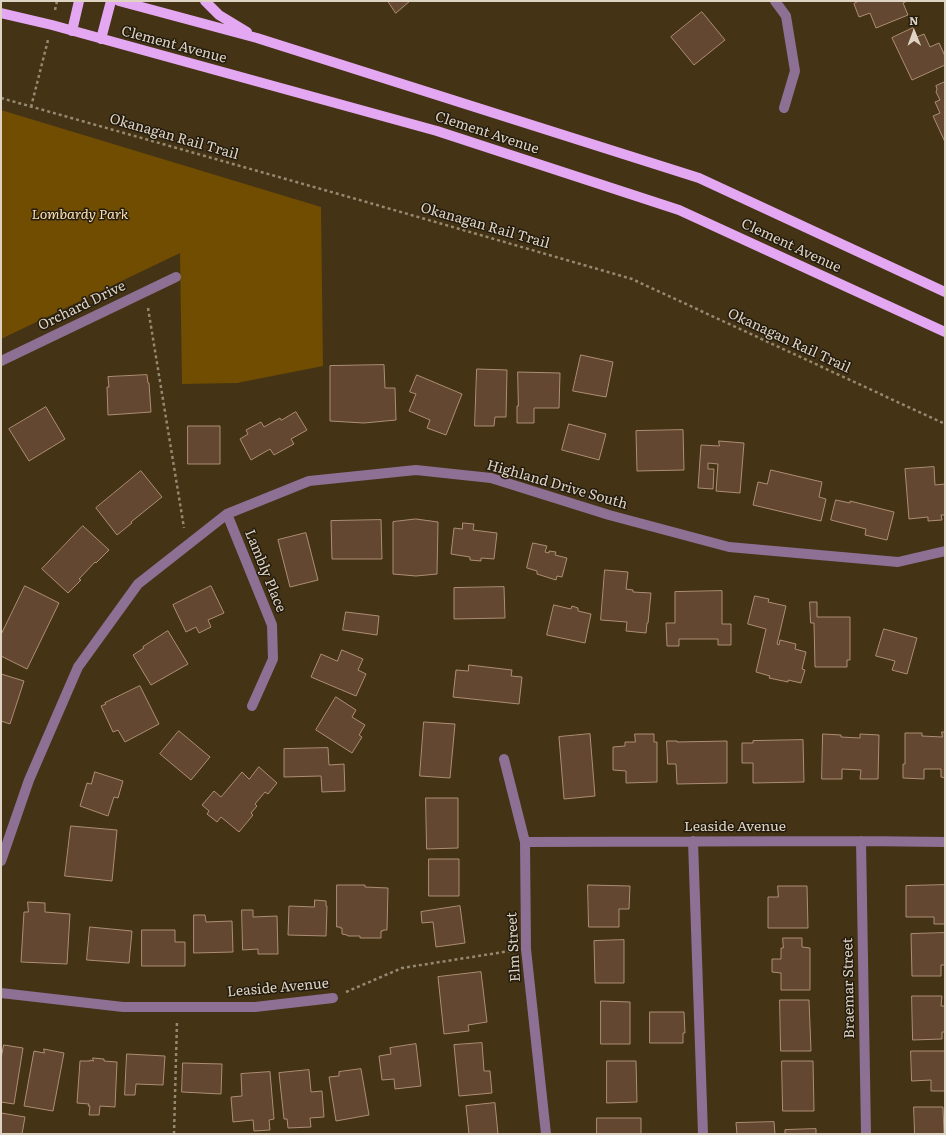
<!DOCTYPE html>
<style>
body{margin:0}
#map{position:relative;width:946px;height:1135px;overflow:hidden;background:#443314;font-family:Literata,serif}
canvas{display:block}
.frame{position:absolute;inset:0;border:2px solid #dfd4c3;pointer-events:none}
.north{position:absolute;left:894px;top:12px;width:40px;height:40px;-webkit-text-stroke:3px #241c0f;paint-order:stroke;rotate:359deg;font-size:11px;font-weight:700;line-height:16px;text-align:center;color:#dfd4c3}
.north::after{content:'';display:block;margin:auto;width:14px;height:18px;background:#dfd4c3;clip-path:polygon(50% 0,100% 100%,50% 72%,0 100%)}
</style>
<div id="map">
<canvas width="946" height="1135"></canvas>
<div class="frame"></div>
<div class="north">N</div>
</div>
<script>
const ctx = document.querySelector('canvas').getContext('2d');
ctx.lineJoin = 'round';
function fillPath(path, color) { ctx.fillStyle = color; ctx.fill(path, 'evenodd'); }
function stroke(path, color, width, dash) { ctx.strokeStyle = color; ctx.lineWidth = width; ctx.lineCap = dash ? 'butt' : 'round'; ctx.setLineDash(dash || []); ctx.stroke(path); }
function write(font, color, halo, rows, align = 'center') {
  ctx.font = font + ' Literata,serif'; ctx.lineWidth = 3; ctx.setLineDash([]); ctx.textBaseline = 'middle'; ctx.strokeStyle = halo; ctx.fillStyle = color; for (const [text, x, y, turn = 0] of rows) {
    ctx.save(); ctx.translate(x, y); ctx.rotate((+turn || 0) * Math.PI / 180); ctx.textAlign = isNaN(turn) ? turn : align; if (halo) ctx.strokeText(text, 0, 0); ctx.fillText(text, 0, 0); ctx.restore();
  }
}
const green = new Path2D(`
 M1,110L321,207L323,366L237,383L182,384L180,253L1,339Z`);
const building = new Path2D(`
 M388,1H410L396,13Z
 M859,1H907L903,3L908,15L876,28L870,13L859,17L854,4Z
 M702,12L725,40L694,65L671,37Z
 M913,28L917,37L924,34L930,47L939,43L945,56V65L912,80L892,38Z
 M945,82V142L933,116L940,113L935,102L940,100L936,92L937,89L936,86Z
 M581,355L613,362L606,397L573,391Z
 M384,365L385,388H395L396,420L364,423L330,421V366Z
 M477,369L507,370L506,417H495L494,426H475Z
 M518,372L560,373L559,408H534V423H517V406H518Z
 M147,375L148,383H149L151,412L108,415L107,387H109L108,377Z
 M417,375L462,394L446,435L427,428L430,420L409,411L416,394L410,392Z
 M46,407L65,439L29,461L9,429Z
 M296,412L307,430L291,439L294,444L274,455L270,449L251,460L240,439L248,434L246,430L261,422L264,427L280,418L281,420Z
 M569,424L606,434L599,460L562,450Z
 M188,426H220V464H188Z
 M683,430L684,470L637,471L636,431Z
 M719,441L744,443L740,493L716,491L718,464L708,463V469H714L713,489L698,488L701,445L719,446Z
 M934,467L935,485L945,484V515H941L942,520L928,521V517L909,519L905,469Z
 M771,470L822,482L819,497L826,499L821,521L753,505L758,482L767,484Z
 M141,471L162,497L131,522L132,523L117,535L96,508Z
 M836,500L850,503V501L894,512L887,540L865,535L866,529L831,520Z
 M416,519L438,522L437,574L416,576L393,574V522Z
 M381,520L382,559H332L331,521Z
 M463,523L474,524L473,530L497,533L494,559L481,558V561L470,560V557L451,554L454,528L462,529Z
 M83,526L109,550L96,563L95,562L79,579L81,580L68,593L42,569Z
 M306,533L318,580L290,587L278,540Z
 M533,543L547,546L545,552L549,553V551L556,552L555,555L567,558L562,577L557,576L556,580L537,574V571L527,568Z
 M605,570L628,572L626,589L633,590V592L651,593L648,623H647L646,633L626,631L627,622L601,620Z
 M25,586L59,603L27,669L1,656V635Z
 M211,586L224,613L208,620L211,627L199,633L196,627L186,632L173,605Z
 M504,587L505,618L454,619V588Z
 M722,591V624H731V645H718V639H679V646H667L666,623H675V592Z
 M755,596L769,599L768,602L786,606L777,644L779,645L780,640L796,644L795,649L806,652L802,669L805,670L801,683L788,680V682L769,678L770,676L756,672L766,629L748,624Z
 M810,602H817V617H850V660H847V667H815L814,623H811Z
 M554,605L571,609L572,606L578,608V611L591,614L585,643L547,635Z
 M346,612L379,616L377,635L343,630Z
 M884,629L917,638L907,674L892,670L895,661L876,656Z
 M168,631L188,664L151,685L133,655L144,648L143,647Z
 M342,650L363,659L358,670L366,674L356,696L311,677L321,654L337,661Z
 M469,665L512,670L511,676L522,677L519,704L453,697L456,670L468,671Z
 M1,674L24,681L10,724L1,721Z
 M140,686L159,724L125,742L118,730L113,732L101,706L106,704L105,703Z
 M336,697L356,710L352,717L365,725L359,735L362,737L352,753L316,730Z
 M424,722L455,724L450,778L420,776Z
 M179,731L210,757L191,780L160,754Z
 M942,732H945V778L941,777V769H924V779L903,778V764H905V733H922V736L942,737Z
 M590,734L595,796L564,799L559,737Z
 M635,734H654V742H657V782L626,783V771L613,770V747L625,746V742H635Z
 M823,734L841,735V737L860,738V734L879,735L878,779H860L861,770L842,769V779H822Z
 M803,740L804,782L753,783V763H742V743H753V741Z
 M667,741H677V742L727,741V783L677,784L676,764H668Z
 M328,748L329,765L344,764L345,791L322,792L321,776L284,777V749Z
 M259,767L277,783L268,794L265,792L255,804L257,806L251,813L253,815L239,832L221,817L217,822L207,814L209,811L202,805L214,791L221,797L242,772L249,779Z
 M95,772L123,781L118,798L114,797L108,816L80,806L87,783L91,784Z
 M426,798H458V848L427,849Z
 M71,826L117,830L112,881L65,876Z
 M429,859H459V896H429Z
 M337,885H365V887L388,888L387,930H383V931H381V938H360V936H348L347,935L342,934V928H340V927H337Z
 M588,885L630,886L629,909H619V927H589Z
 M945,885V924H934V917H906V886Z
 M778,886H807L808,928H768V897H778Z
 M315,900L326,901V906H327L326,936L288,935L289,906L314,907Z
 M28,902L45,903V912L70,914L67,964L21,962L24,912H28Z
 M460,906L465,943L436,947L433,922L422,923L421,912Z
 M242,910H253V917L277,916L278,954H258V949L243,950Z
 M194,915H205L206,922L232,921L233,952L194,953Z
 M90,927L132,931L129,963L87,960Z
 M142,930H175V942H185V966H142Z
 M945,933V965H941V976H912L911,934Z
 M783,938H802V947L810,948V990H781V973L772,972V959H781V948H783Z
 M624,940V983H595L594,941Z
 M481,972L487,1022L468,1025L469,1031L444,1034L438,977Z
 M912,996H942L941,1006H945V1032H942V1039L913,1040Z
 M780,1000H809L811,1051H781Z
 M601,1001L630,1002V1044H601Z
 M650,1012H684L685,1033H683V1043H650Z
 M482,1043L484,1071H490L492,1093L459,1096L454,1045Z
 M416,1044L421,1086L395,1089L394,1079L382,1080L379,1056L391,1054L390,1048Z
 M4,1045L23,1048L14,1104L1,1102V1059Z
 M44,1049L64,1053L53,1111L24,1106L34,1051L44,1053Z
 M911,1051H945V1091H931V1080L912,1081Z
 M127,1054L165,1056L163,1085L136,1084L135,1095H125Z
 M93,1058L104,1059V1061L117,1062L115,1107L100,1106L99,1115H89L90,1106H88L89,1104L77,1103L80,1061H90V1060L93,1061Z
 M607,1061H636L637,1102L607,1103Z
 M782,1061H813L814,1111H783Z
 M183,1063L222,1064L221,1094L182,1092Z
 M361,1069L369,1115L336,1121L329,1077L339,1076V1072Z
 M309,1070L311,1092L322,1091L324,1117L310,1118L311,1127L288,1128L287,1119H284L279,1073Z
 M270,1072L274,1119L269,1120L270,1130L254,1131L253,1120L233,1122L231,1097L242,1096L241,1074Z
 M495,1103L498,1134H469L466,1106Z
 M914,1107H943L944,1134H915Z
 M1,1113L25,1117L22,1134H1Z
 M597,1118H641V1134H597Z
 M774,1122L775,1134H737L736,1123Z
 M816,1129V1134H785V1130Z`);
const path = new Path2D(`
 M55,10L57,1
 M1,98L356,199L632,279L945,424
 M31,107L48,40
 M148,308L184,528
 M346,992L402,968L510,951
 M174,1134L177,1021`);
const minor = new Path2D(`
 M775,1L786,16L795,71L784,108
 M1,361L176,277
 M227,514L272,625L273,659L252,706
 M504,759L525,842L526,949L546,1134
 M693,841L703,1134
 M861,841L866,1134
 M525,842L861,841L945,842
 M1,861L29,780L78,667L138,584L227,514L309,481L416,470L491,478L609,515L729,547L898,562L945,551
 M1,993L123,1007H255L333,998`);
const major = new Path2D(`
 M119,1L257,38L699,178L945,292
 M205,1L219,15L247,32
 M1,13L52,25L437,131L679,210L945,332
 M72,31L79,1
 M101,39L111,1`);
const streetNames = [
 ["Clement Avenue",174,45,15],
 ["Clement Avenue",487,133,18],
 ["Okanagan Rail Trail",174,137,16],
 ["Okanagan Rail Trail",485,226,16],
 ["Clement Avenue",791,246,25],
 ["Orchard Drive",82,306,-26],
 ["Okanagan Rail Trail",789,341,25],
 ["Highland Drive South",557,485,16],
 ["Lambly Place",265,571,68],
 ["Leaside Avenue",735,827],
 ["Elm Street",514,947,-93],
 ["Leaside Avenue",278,988,-5],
 ["Braemar Street",849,988,-91]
];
const parkNames = [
 ["Lombardy Park",80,215]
];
fillPath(green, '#704d00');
fillPath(building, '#634730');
stroke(building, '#ad8e75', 1);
stroke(path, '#968971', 2.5, [3, 3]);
stroke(minor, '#8d7094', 10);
stroke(major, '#e4a8f3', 10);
write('14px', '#dfd4c3', '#241c0f', streetNames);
write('italic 14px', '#fde0b1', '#241c0f', parkNames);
</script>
